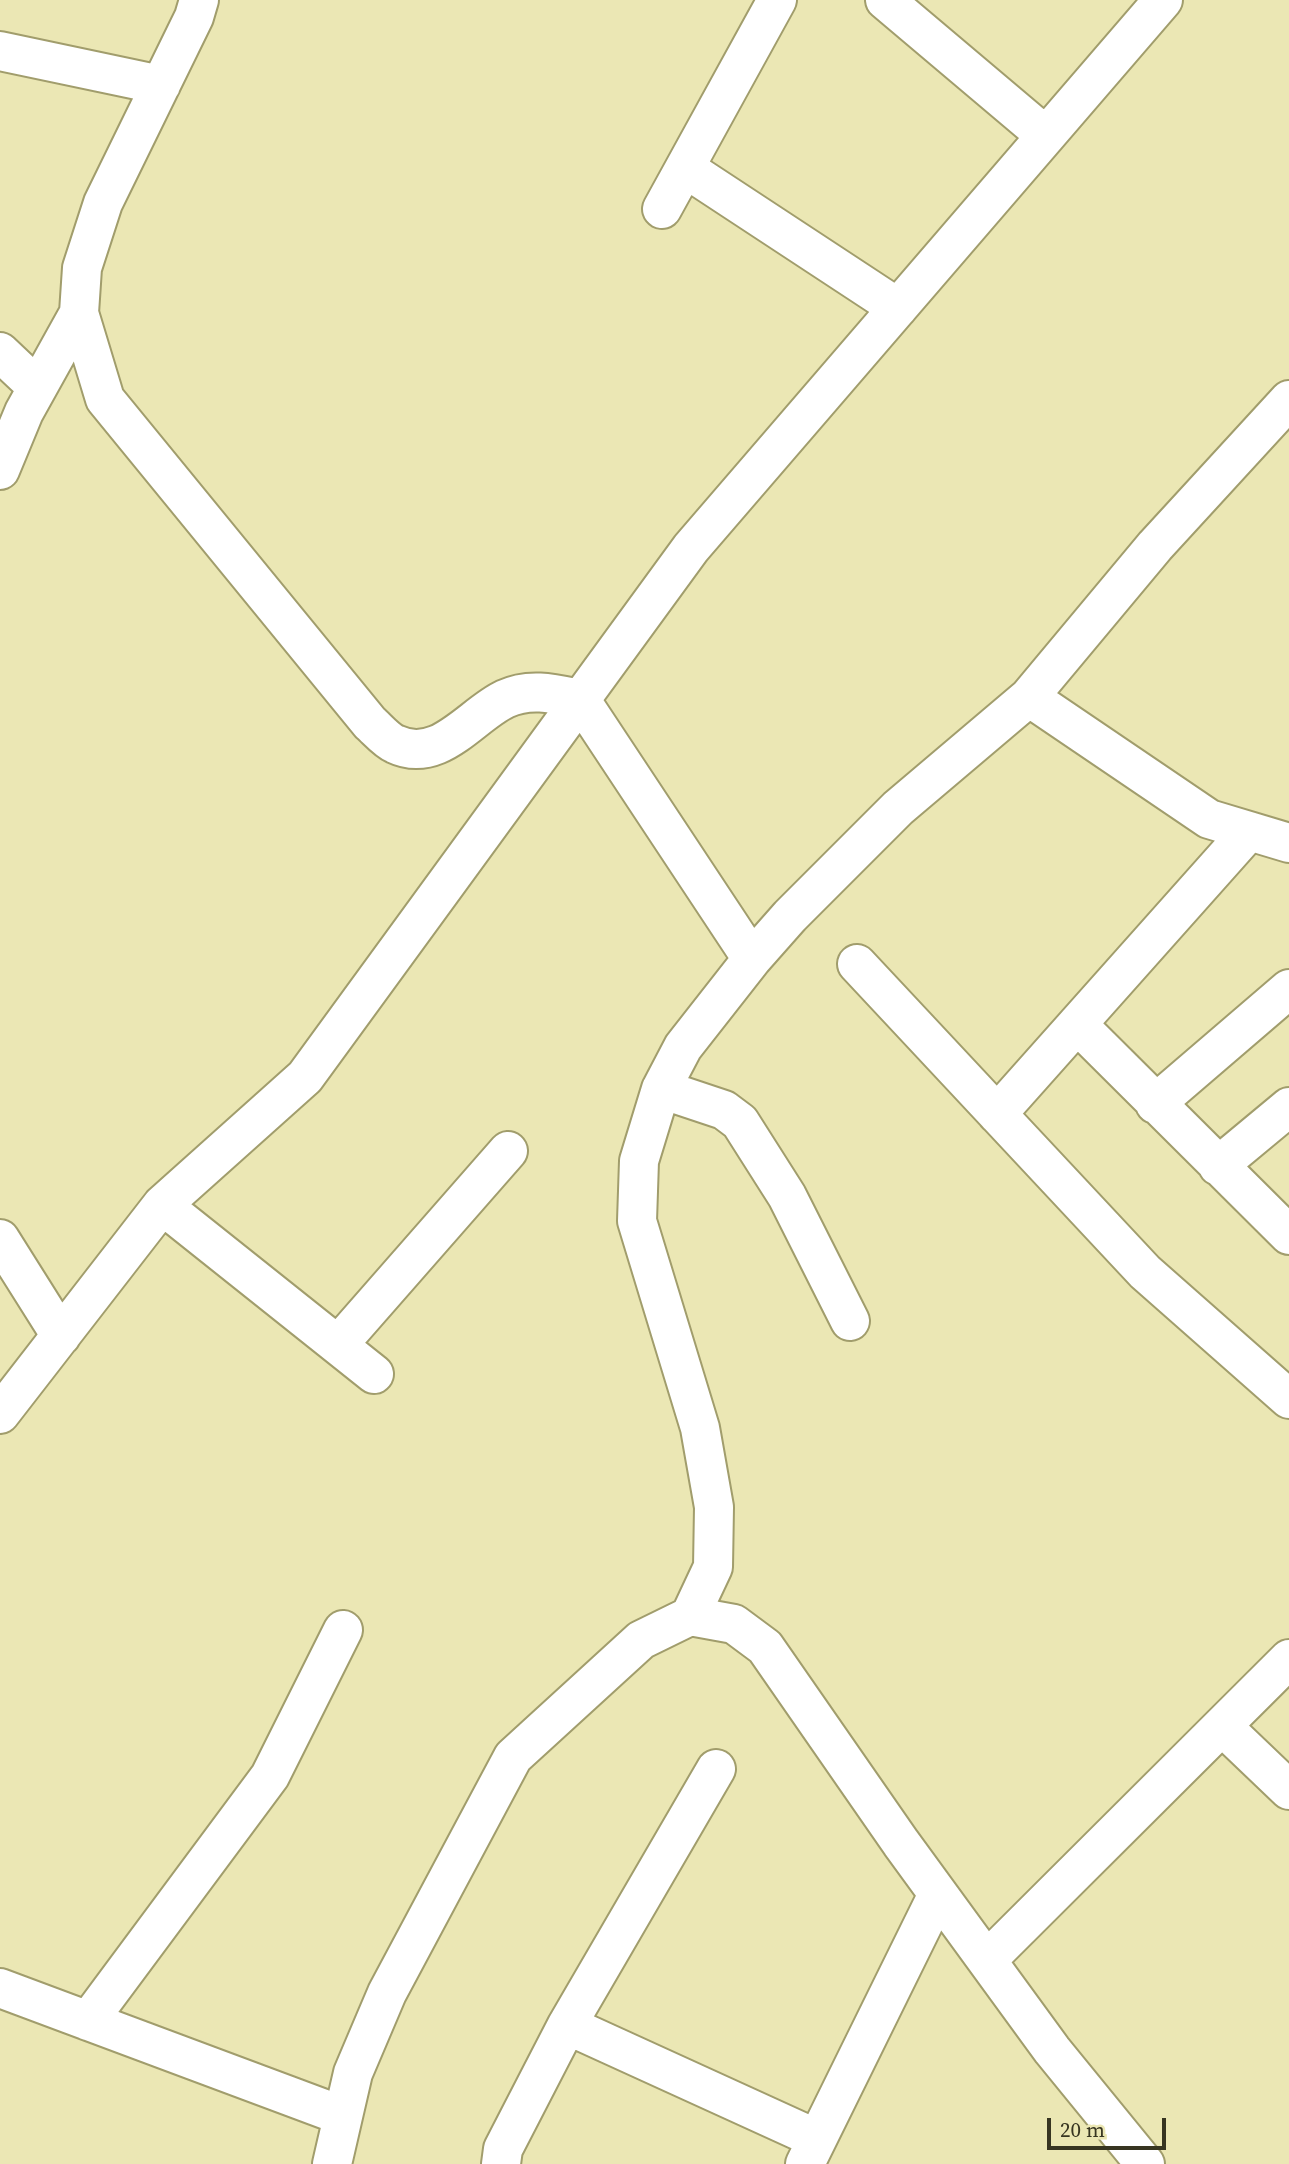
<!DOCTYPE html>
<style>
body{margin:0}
#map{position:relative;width:1289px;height:2164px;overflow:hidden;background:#ebe7b4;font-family:"Source Serif 4",serif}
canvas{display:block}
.scale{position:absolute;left:1047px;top:2118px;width:119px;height:32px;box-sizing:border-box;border:4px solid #373521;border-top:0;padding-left:9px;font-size:21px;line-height:24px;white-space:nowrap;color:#373521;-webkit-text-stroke:5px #ebe7b4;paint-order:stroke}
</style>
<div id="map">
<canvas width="1289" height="2164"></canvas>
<div class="scale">20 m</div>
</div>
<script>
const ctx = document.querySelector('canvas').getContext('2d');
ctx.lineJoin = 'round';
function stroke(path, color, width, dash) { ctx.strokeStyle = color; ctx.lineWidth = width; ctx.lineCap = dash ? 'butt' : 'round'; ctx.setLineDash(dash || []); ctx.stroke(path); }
const minor = new Path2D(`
 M199,0L194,17L103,203L82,268L79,313L105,399L370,723C377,729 386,740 395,744C439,765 471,715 505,699C530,687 556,694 580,699L752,959
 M885,0L1046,136
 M0,51L161,85
 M685,168L898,308
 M662,209L777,0
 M0,352L37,387
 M0,470L24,412L79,313
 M1029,697L1209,819L1289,843
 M857,964L1145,1272L1289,1399
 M1077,1024L1289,1235
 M661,1089L724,1110L740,1122L787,1196L850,1321
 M1155,1104L1289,989
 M997,1114L1249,831
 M1218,1166L1289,1107
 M162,1205L374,1374
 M0,1239L61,1336
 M338,1345L508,1151
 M0,1414L162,1205L305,1077L691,548L1163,0
 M690,1616L713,1567L714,1507L700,1428L637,1221L639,1161L661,1089L683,1047L752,959L790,916L898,808L1029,697L1155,546L1289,400
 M1222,1726L1289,1790
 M987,1960L1289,1659
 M0,1988L343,2116
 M88,2021L270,1776L343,1630
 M567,2025L817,2139
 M332,2164L353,2073L387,1993L513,1757L641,1640L690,1616L734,1624L765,1647L901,1843L1052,2050L1145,2164
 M501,2164L503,2149L567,2025L716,1769
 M805,2164L938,1894`);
stroke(minor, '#a19d6c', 42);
stroke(minor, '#fff', 38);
</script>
